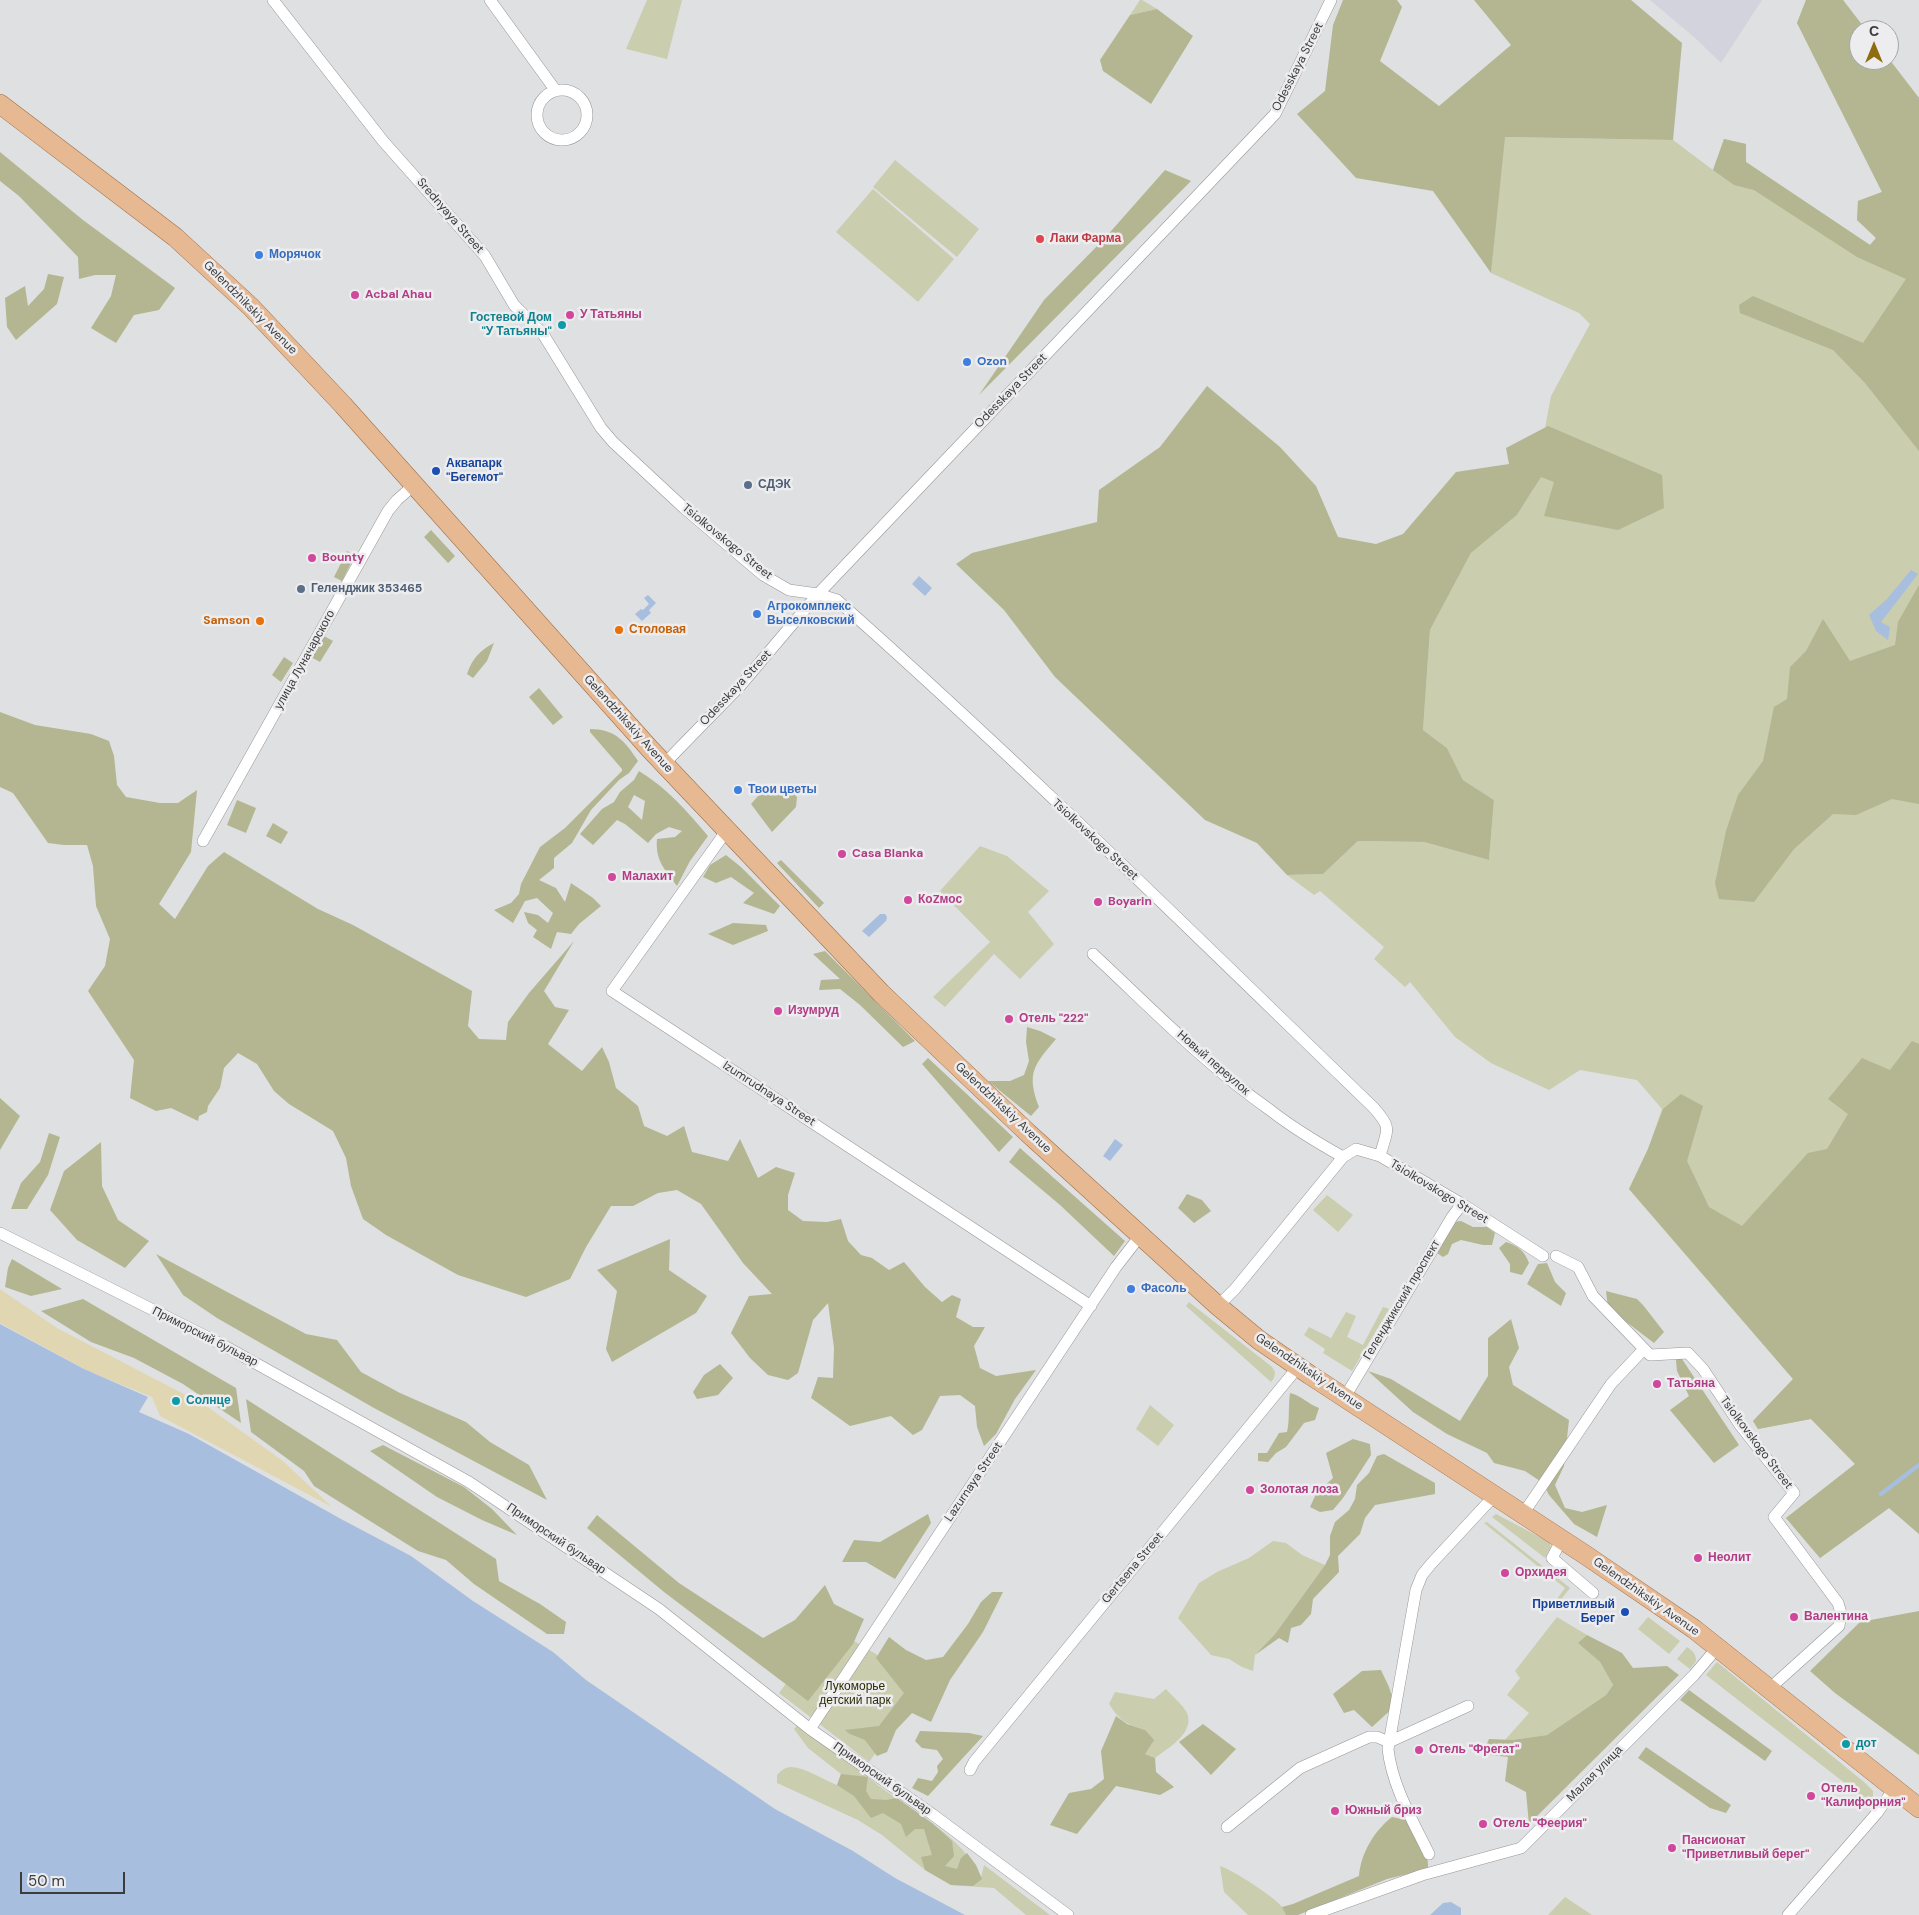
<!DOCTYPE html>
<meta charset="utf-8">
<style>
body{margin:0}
#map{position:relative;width:1919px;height:1915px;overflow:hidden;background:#dfe0e2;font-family:"DM Sans",sans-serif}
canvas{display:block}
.north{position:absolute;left:1849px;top:20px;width:50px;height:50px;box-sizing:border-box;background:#ededef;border:1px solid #a6a6a8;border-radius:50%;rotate:0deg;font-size:14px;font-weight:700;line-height:20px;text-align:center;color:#3c3c3d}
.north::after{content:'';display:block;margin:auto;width:18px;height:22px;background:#8e6d11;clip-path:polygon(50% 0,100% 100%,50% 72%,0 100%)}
.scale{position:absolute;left:20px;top:1872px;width:105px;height:22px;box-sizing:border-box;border:2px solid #3c3c3d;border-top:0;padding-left:6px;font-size:15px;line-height:18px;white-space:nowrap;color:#3c3c3d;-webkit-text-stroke:4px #ededef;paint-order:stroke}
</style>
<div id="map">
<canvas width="1919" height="1915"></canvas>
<div class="north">С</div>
<div class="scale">50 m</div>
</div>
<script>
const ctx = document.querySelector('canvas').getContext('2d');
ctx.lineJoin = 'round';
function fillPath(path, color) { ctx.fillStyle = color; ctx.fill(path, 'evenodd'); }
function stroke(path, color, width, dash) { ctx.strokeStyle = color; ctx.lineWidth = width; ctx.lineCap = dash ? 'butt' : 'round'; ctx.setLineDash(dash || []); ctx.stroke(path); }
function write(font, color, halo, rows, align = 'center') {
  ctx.font = font + ' "DM Sans",sans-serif'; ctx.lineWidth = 5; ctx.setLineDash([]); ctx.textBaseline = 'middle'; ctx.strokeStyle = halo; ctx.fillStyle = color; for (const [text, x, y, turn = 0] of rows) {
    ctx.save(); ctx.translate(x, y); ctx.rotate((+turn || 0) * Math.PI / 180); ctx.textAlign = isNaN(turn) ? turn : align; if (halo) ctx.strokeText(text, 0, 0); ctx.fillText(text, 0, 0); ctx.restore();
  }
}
const built = new Path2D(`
 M1650,0H1762L1721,63L1694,37Z`);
const green = new Path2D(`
 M647,0H682L667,59L626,49Z
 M1140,0H1142L1157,9L1130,15Z
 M1806,0H1843L1866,30H1859V60L1889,59L1919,98V1534L1889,1508L1820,1558L1786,1518L1855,1464L1811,1419L1758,1429L1753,1421L1793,1379L1629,1189L1648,1149L1662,1109L1637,1080L1580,1070L1549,1090L1491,1063L1455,1037L1410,982L1405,987L1374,959L1384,947L1320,891L1314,895L1287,875L1323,874L1358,841L1424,842L1489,860L1494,800L1463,780L1447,748L1423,730L1430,630L1471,553L1517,515L1534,488L1551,396L1590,324L1579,313L1491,273L1504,137L1673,140L1713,170L1724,139L1746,144V162L1870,245L1876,238L1857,220L1858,201L1882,192L1797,23Z
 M895,160L979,229L957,257L873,187Z
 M873,189L954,259L918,302L836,232Z
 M980,846L1007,856L1049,891L1028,912L1054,944L1020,979L994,954L945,1007L933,997L990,942L940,891Z
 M1327,1195L1353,1215L1338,1232L1313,1210Z
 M1189,1302L1272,1367L1275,1372L1274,1378L1271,1382L1186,1306Z
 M1383,1307L1389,1309L1352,1371L1323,1353L1325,1349L1304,1335L1309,1327L1331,1338L1346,1312L1356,1316L1347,1337L1363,1345Z
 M1150,1405L1174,1425L1158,1446L1136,1429Z
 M1496,1514L1549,1542L1551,1547L1545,1558L1492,1517Z
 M1487,1522L1570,1588L1559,1602L1557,1599L1565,1588L1484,1523Z
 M1273,1541L1286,1543L1302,1555L1325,1565L1275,1634L1255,1655L1253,1671L1242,1667L1229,1659L1211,1655L1178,1618L1199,1583L1217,1572L1249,1558Z
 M1557,1617L1587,1635L1579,1643L1600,1662L1613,1685L1606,1695L1547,1735L1512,1740H1505L1529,1713L1507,1695L1520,1678L1515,1671Z
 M1648,1617L1680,1641L1669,1654L1638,1629Z
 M829,1626L926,1684L869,1762L779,1693Z
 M1687,1647C1693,1651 1696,1654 1696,1661L1690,1669L1677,1659Z
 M1717,1662L1864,1782L1873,1791V1805L1706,1675Z
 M1166,1689C1172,1696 1183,1705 1187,1713C1195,1733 1168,1748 1155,1758L1145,1754V1730C1126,1724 1120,1721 1109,1704L1115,1692L1154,1699Z
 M801,1721C827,1742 851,1765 878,1785C912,1811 964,1837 981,1878L984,1865L1050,1915H1026L994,1888L951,1885L925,1870L882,1835L858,1820L777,1783V1775C781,1771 785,1767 791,1767C807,1768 823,1780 837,1785L841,1774L808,1748L794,1729Z
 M1220,1866C1233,1870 1275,1897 1283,1908C1284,1910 1285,1913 1286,1915H1248L1224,1892Z
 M1565,1897L1592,1915H1548Z`);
const forest = new Path2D(`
 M1343,0H1397L1402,7L1380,61L1439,106L1511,45L1474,0H1631L1682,43L1673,140L1505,137L1491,273L1433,191L1356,178L1297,114L1325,91L1333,25Z
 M1806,0H1843L1866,30H1859V60L1889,59L1919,98V451L1865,383L1833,350L1740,313L1739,305L1753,296L1863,343L1906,279L1857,257L1754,190L1734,185L1713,170L1724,139L1746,144V162L1870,245L1876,238L1857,220L1858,201L1882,192L1797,23Z
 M1157,9L1193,36L1151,104L1103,71L1100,60L1130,15Z
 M0,152L83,220L175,288L159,310L134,315L116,343L91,328L111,296L116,275H95L79,279L78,257L19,196L0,181Z
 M1165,170L1191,181L979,395L1044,300L1104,239Z
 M48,274L64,277L57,304L16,340L7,327L5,298L25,286L28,306L44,289Z
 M1207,386L1280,447L1316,486L1338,537L1376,544L1403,534L1456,472L1509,464L1506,448L1548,426L1662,475L1664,508L1618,530L1544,516L1554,482L1541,477L1517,515L1471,553L1430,630L1423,730L1447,748L1463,780L1494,800L1489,860L1424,842L1358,841L1323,874L1287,875L1257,843L1205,820L1055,677L1004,610L956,564L972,553L1097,522L1099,490L1160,447Z
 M431,530L455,556L448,563L424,537Z
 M347,551L355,555L342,581L334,577Z
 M1919,585V804L1892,799L1856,815L1833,814L1794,849L1754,902L1719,899L1715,883L1726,831L1738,795L1763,761L1774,707L1787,699L1790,667L1806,651L1823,619L1850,661L1895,645L1898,622Z
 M324,636L333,641L320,662L311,657Z
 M494,643L487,661L473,678L467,674C472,659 480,650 494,643Z
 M284,657L293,663L281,682L272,675Z
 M539,688L563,717L553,725L529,697Z
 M0,712L35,725L91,734L109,741L114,756L117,785L126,797L160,803H178L197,790L191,852L159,904L175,919L208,866L224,852L318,909L353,925L472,991L468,1026L479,1039L506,1040L508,1022L529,993L574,941L544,991L555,1007L569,1010L548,1044L582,1071L602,1047L609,1062L616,1088L638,1106L644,1126L667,1136L684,1126L692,1152L728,1161L740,1139L758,1178L776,1167L795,1173L788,1195V1210L803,1221L827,1222L841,1219L848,1241L861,1255L872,1258L889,1270L904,1262L925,1287L942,1302L952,1295L961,1299L956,1317L973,1327H985L974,1346L980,1368L996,1376L1036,1370L1015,1399L996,1434L984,1446L977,1427L975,1406L960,1395L940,1396L922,1430L913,1435L891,1416L850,1426L811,1398L818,1377L833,1378L834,1348L828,1303L813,1320L798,1373L788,1380L768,1375L750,1358L731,1333L749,1296L772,1294L743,1263L701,1204L677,1190L658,1193L633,1206H611L586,1247L570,1279L526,1297L458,1275L386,1235L363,1219L351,1186L346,1158L333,1131L289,1104L274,1091L257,1064L238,1053L224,1068L220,1088L208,1106L207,1112L199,1116L198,1121L171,1108L156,1111L130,1098L134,1060L88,991L105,966L110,939L96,906L93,866L87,845H64L48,843L13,793L0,787Z
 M590,729C615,729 625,741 638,761L629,773L619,780L591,810L572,843L554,858V868L539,880L556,888L565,902L571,883L593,898L601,906L579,924L571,934L557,932L551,949L533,937L537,930L528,923L524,912L538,915L548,923L553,913L537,898L525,901L513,923L494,910L511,903L519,894L521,884L540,847L565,828L622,771V769L590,732Z
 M639,771C667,788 687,811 708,836L690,861L677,886C665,869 655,861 657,839L675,837L682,831L669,827L656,834L648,843L625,824L617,820L593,845L580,834L602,809L614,802L620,792L634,780ZM634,795L645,801L642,820L628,807Z
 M783,784L797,797L796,807L772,832L751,804L767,786L777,787Z
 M237,800L256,808L246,833L227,825Z
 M273,823L288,832L281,844L266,836Z
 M726,855L741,867L780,906L774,914L743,903L754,893L731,877L716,883L703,877L710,865Z
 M781,860L824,903L819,908L777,863Z
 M733,923L766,925L768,931L733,945L708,934Z
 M825,951L915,1041L903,1047L860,1005L840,989L819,990L821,980L840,979L813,954Z
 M1027,1027L1040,1031L1056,1039C1034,1065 1026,1073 1039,1107L1031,1116L988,1081H1010L1024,1075L1029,1061L1026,1042Z
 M1912,1041L1919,1044V1534L1889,1508L1820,1558L1786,1518L1855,1464L1811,1419L1758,1429L1753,1421L1793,1379L1629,1189L1648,1149L1663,1109L1681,1094L1703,1106L1687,1161L1709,1207L1742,1226L1808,1153L1827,1149L1848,1114L1828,1099L1862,1058L1890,1070Z
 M928,1058L1013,1137L999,1152L922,1064Z
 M0,1098L20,1116L0,1150Z
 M49,1133L60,1137L48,1175L27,1209H11L21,1183L40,1162Z
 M101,1142L102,1186L118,1220L149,1241L125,1268L77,1240L50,1210L64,1171Z
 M1020,1148L1125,1241L1114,1256L1060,1205L1009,1162Z
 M1187,1194L1202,1200L1211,1211L1194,1223L1178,1208Z
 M1461,1221L1473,1227H1487L1495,1233L1492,1245H1483L1461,1240L1452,1244L1448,1254L1443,1257L1437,1253L1452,1222Z
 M670,1239L669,1270L707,1296L696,1313L612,1362L606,1349L617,1291L597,1270Z
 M1506,1242C1518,1246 1524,1250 1529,1263L1522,1275L1510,1272V1264L1499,1248Z
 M156,1254L306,1334L337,1340L361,1372L400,1393L466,1422L490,1442L529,1465L547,1500L374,1408L217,1318L183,1295Z
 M12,1259L62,1289L31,1296L5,1287L8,1268Z
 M1547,1263L1555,1282L1566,1293L1561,1306L1527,1284L1538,1264Z
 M1606,1291L1637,1299L1643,1305L1664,1332L1654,1343L1608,1308Z
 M83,1299L236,1388L241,1423L183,1384L134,1358L91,1342L41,1311Z
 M1511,1319L1519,1348L1509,1367L1513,1385L1569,1420L1564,1466L1555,1485L1565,1508L1582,1512L1607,1505L1597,1537L1574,1524L1549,1495L1543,1483L1525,1471L1494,1463L1487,1453L1447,1434L1413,1412L1368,1371L1391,1379L1460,1421L1488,1376V1338Z
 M1680,1356L1739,1445L1714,1463L1670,1410L1689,1396L1677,1371L1676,1360Z
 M720,1364L733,1378L718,1395L697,1399L693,1392L704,1375Z
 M1290,1393C1302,1396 1308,1404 1319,1408L1315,1420L1304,1423L1286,1447L1276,1453L1268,1462L1258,1461V1453H1267L1279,1433L1287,1432C1290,1419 1288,1407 1290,1393Z
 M246,1399L496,1559L499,1581L540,1604L566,1622L564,1634H547L474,1584L446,1560L418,1551L314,1486L304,1471L251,1432Z
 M1353,1439L1370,1444L1371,1455L1343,1498L1333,1510L1320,1512L1310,1507L1316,1494L1333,1478L1326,1453Z
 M383,1445L464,1487L492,1509L517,1535L482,1520L437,1497L370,1451Z
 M1384,1454L1435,1483V1494L1375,1505L1365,1518L1360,1534L1338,1556L1339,1572L1313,1599L1311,1614L1301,1625L1291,1628L1288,1643L1279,1638L1255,1655L1275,1634L1325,1565L1330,1555V1536L1335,1522L1349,1510L1355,1499L1357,1485L1369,1473L1377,1456Z
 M928,1514L931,1523L895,1579L866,1562H842L854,1540L880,1542Z
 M597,1515L679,1583L763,1638L795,1620L825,1585L834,1604L864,1619L853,1644L808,1701L664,1592L587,1528Z
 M992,1592H1003L983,1632L950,1680L931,1722L912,1713L896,1730L887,1752L877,1756L865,1740L850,1734L845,1730L879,1726L904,1693L876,1658L889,1637L906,1650L926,1660L943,1657L968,1624L981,1602Z
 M1919,1611V1755L1835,1693L1810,1671L1860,1622Z
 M1587,1635L1622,1653L1633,1668L1667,1666L1679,1675L1529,1824L1526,1792L1505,1781L1508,1757L1482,1754L1489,1739L1512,1740L1547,1735L1606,1695L1613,1685L1600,1662L1578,1643Z
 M1381,1670L1389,1687L1395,1706L1372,1727L1354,1710L1344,1713L1333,1694L1362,1671Z
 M1689,1690L1772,1751L1765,1761L1680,1700Z
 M1116,1716L1127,1724L1145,1730L1154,1740L1145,1754L1155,1758L1156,1772L1174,1787L1160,1795L1116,1786L1077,1834L1050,1825L1069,1793L1091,1789L1104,1779L1101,1751Z
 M1203,1724L1236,1749L1211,1775L1179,1742Z
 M920,1731L969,1733L983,1736L928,1796L912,1788L918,1778L932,1781L938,1772L937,1766L943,1759L937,1750L922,1748L915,1741Z
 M1646,1747L1731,1805L1726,1813L1710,1808L1638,1758Z
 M841,1774L868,1777L866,1791L871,1799L886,1800L897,1798L932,1823L952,1841L954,1856L945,1866L957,1869L961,1858L967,1853L976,1865L982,1879L973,1886L951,1885L925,1870L921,1857L932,1855L924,1829H915L906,1837L901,1824L883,1813L871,1818L854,1796L837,1785Z
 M1392,1817L1406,1820C1414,1834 1430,1852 1428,1869L1387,1879L1298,1915H1286L1282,1907L1293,1904L1359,1876C1361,1853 1374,1831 1392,1817Z`);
const sand = new Path2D(`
 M0,1289L57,1328L205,1405L283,1461L332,1507L160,1416L152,1397L88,1371L0,1323Z`);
const water = new Path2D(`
 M1911,570L1918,574L1881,622L1890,627L1888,640L1876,631L1869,615L1887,599Z
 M919,576L932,588L925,596L912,584Z
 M648,595L656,603L649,610L651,613L642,621L635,614L641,609L643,610L649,604L644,598Z
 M880,914H885L887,917L886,921L869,937L862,931Z
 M1115,1139L1123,1145L1110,1161L1103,1156Z
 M0,1324L84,1369L148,1397L139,1412L189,1434L341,1519L411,1556L473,1601L553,1652L586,1680L775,1809L853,1851L895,1878L965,1915H0Z
 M1451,1902L1461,1908V1915H1430L1443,1903Z`);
const stream = new Path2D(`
 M1881,1494L1919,1465`);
const street = new Path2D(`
 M273,0L383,141L485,256L514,305L543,334L601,428L613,442L684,508L763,575L789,590L818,594L837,600C1021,763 1196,936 1373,1107C1393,1129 1387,1129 1380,1156
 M490,0L556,91
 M537 115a25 25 0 1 1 50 0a25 25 0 1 1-50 0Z
 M664,764L740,686L818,594L1275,114L1331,0
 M727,830L612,991L1091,1306
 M203,841L388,511L397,500L414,485
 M1093,954C1150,1007 1206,1065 1270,1110C1293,1128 1318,1143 1343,1157
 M0,1233L221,1344L469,1482L659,1609L810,1729L932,1814L1068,1915
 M1556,1256L1578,1267L1593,1296L1650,1355L1688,1353L1703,1369L1740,1425L1794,1493L1774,1517L1838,1603L1841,1613L1839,1626L1769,1689
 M1218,1306L1235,1289L1343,1157L1356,1149L1380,1156L1462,1204L1543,1256
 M1345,1397L1452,1217L1462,1204
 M1523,1514L1611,1384L1644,1349
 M1562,1539L1552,1558L1593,1593
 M810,1729L1116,1267L1140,1236
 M970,1770L974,1762L1298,1367
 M1227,1827L1300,1768L1369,1737H1377L1389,1742L1468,1706
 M1429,1854C1413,1821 1392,1786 1388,1749L1416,1590L1422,1575L1431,1564L1495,1495
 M1311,1915L1422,1875L1521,1848L1694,1675L1717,1648
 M1788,1915L1877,1813L1894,1789`);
const primary = new Path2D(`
 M0,104L175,237L251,307L343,405L649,748L881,993L1028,1133L1218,1306L1259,1340L1310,1375L1587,1556L1694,1629L1919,1808`);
const markers = [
 [1040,239,5,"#e0444e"],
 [259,255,5,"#3f7fe0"],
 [355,295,5,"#d1479c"],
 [570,315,5,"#d1479c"],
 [562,325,5,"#0f9aa8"],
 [967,362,5,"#3f7fe0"],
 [436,471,5,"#1a4fb4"],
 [748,485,5,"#5c6f8a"],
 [312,558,5,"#d1479c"],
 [301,589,5,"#5c6f8a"],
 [757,614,5,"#3f7fe0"],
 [260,621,5,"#e8710a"],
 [619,630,5,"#e8710a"],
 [738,790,5,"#3f7fe0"],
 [842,854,5,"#d1479c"],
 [612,877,5,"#d1479c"],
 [908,900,5,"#d1479c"],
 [1098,902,5,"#d1479c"],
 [778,1011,5,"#d1479c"],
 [1009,1019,5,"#d1479c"],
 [1131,1289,5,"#3f7fe0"],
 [1657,1384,5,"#d1479c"],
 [176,1401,5,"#0f9aa8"],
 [1250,1490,5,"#d1479c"],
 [1698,1558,5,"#d1479c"],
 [1505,1573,5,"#d1479c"],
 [1625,1612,5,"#1a4fb4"],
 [1794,1617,5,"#d1479c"],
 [1846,1744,5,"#0f9aa8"],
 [1419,1750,5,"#d1479c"],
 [1811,1796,5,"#d1479c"],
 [1335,1811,5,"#d1479c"],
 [1483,1824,5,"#d1479c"],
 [1672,1848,5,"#d1479c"]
];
const streetNames = [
 ["Odesskaya Street",1298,67,-63],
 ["Srednyaya Street",450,216,49],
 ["Gelendzhikskiy Avenue",250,308,45],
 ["Odesskaya Street",1011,391,-46],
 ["Tsiolkovskogo Street",727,542,39],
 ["улица Луначарского",305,660,-61],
 ["Odesskaya Street",736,688,-47],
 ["Gelendzhikskiy Avenue",628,724,48],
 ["Tsiolkovskogo Street",1095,840,43],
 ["Новый переулок",1213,1063,41],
 ["Izumrudnaya Street",769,1094,33],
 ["Gelendzhikskiy Avenue",1003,1108,43],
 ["Tsiolkovskogo Street",1439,1192,31],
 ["Геленджикский проспект",1402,1300,-59],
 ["Приморский бульвар",205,1337,27],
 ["Gelendzhikskiy Avenue",1309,1372,34],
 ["Tsiolkovskogo Street",1756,1443,53],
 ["Lazurnaya Street",974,1482,-56],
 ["Приморский бульвар",556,1539,34],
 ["Gertsena Street",1133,1568,-50],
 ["Gelendzhikskiy Avenue",1646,1597,35],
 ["Малая улица",1595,1774,-45],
 ["Приморский бульвар",882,1779,35]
];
const healthNames = [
 ["Лаки Фарма",1050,239]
];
const shopNames = [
 ["Морячок",269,255],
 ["Ozon",977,362],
 ["Агрокомплекс",767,607],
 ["Выселковский",767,621],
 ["Твои цветы",748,790],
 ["Фасоль",1141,1289]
];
const hotelNames = [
 ["Acbal Ahau",365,295],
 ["У Татьяны",580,315],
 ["Bounty",322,558],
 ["Casa Blanka",852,854],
 ["Малахит",622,877],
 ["КоZмос",918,900],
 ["Boyarin",1108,902],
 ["Изумруд",788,1011],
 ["Отель \"222\"",1019,1019],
 ["Татьяна",1667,1384],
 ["Золотая лоза",1260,1490],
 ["Неолит",1708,1558],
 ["Орхидея",1515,1573],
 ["Валентина",1804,1617],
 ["Отель \"Фрегат\"",1429,1750],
 ["Отель",1821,1789],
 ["\"Калифорния\"",1821,1803],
 ["Южный бриз",1345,1811],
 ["Отель \"Феерия\"",1493,1824],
 ["Пансионат",1682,1841],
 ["\"Приветливый берег\"",1682,1855]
];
const cultureNames = [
 ["Гостевой Дом",552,318,"right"],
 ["\"У Татьяны\"",552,332,"right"],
 ["Солнце",186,1401],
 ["дот",1856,1744]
];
const transitNames = [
 ["Аквапарк",446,464],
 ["\"Бегемот\"",446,478],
 ["Приветливый",1615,1605,"right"],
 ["Берег",1615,1619,"right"]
];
const serviceNames = [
 ["СДЭК",758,485],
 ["Геленджик 353465",311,589]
];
const foodNames = [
 ["Samson",250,621],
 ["Столовая",629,630,"left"]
];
const parkNames = [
 ["Лукоморье",855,1687],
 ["детский парк",855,1701]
];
fillPath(built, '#d2d3dc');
fillPath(green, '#cacdae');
fillPath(forest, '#b3b690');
fillPath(sand, '#e0d7b2');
fillPath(water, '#a7bede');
stroke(stream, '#a7bede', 4.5);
stroke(street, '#969698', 12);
stroke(primary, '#a06f46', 20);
stroke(street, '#fff', 11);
stroke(primary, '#e6b993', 19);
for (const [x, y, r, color] of markers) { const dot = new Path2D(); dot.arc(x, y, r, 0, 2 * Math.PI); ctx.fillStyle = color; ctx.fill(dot); stroke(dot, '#ededef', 2); }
write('12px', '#3c3c3d', '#ededef', streetNames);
write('bold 12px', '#be3a42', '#ededef', healthNames, 'left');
write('bold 12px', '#366cbe', '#ededef', shopNames, 'left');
write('bold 12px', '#b23c85', '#ededef', hotelNames, 'left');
write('bold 12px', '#0d838f', '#ededef', cultureNames, 'left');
write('bold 12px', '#164399', '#ededef', transitNames, 'left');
write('bold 12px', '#4e5e75', '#ededef', serviceNames, 'left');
write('bold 12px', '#c56008', '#ededef', foodNames, 'right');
write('12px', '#2b2d00', '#ededef', parkNames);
</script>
